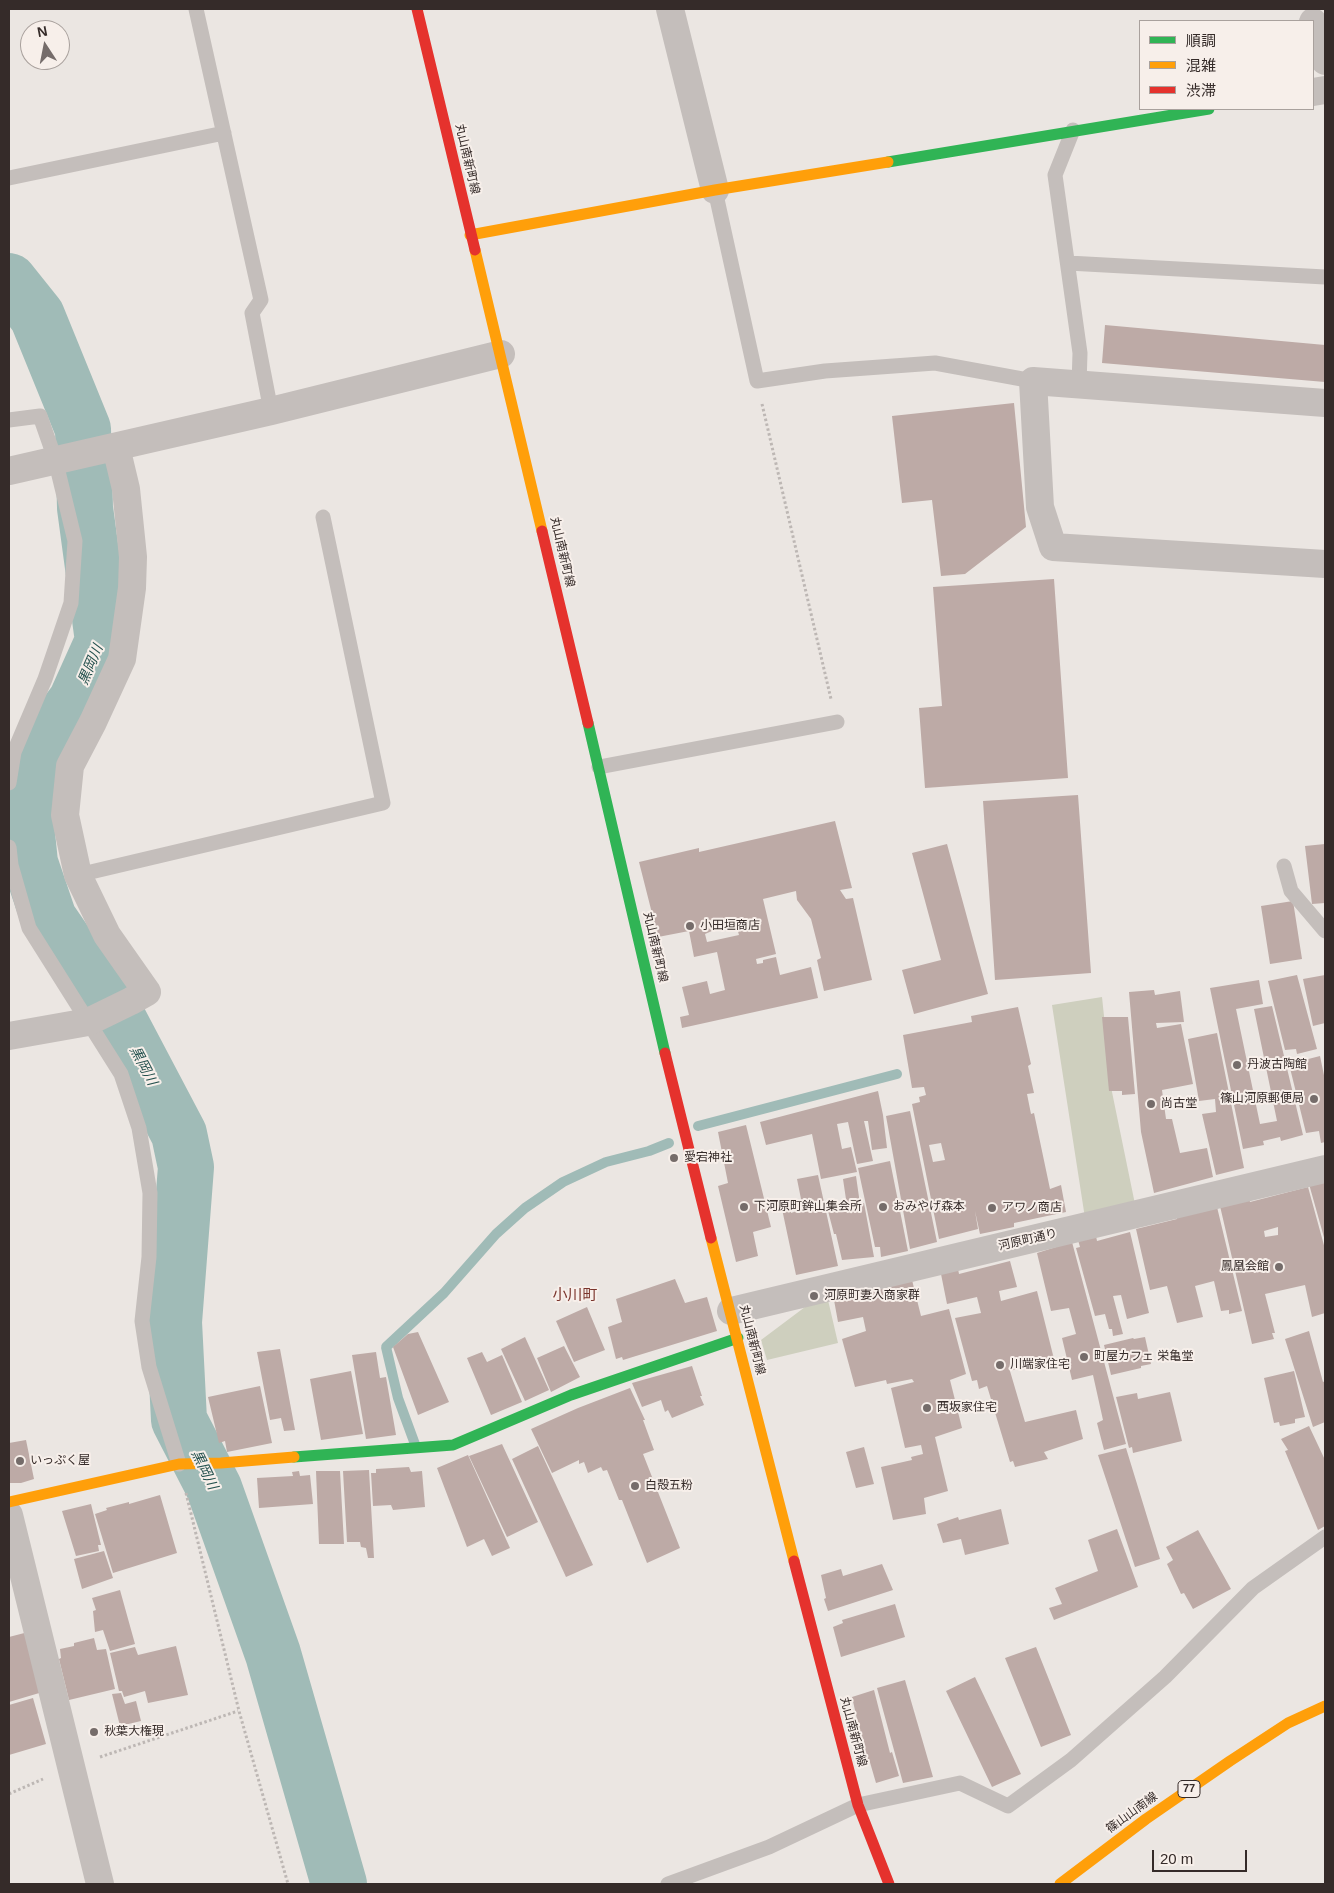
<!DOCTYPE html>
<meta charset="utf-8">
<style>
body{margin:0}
#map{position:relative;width:1334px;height:1893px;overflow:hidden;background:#ebe6e2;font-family:Arial,"Noto Sans JP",sans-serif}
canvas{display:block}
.frame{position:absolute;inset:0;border:10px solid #352b29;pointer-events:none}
.legend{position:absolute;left:1139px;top:20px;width:175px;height:90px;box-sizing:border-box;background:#f7efea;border:1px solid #a9a19d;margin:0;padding:6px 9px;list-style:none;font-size:15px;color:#352b29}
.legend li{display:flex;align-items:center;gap:10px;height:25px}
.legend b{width:25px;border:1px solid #a9a19d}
.north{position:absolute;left:20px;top:20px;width:50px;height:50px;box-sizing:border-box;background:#f7efea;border:1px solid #a9a19d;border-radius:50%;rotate:349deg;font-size:14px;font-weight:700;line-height:20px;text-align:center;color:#352b29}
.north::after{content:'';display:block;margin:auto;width:18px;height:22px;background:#756c6a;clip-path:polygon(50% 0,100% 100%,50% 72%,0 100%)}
.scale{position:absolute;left:1152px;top:1850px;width:95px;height:22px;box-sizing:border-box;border:2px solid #352b29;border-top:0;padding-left:6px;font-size:15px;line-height:18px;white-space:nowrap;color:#352b29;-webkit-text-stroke:4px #f7efea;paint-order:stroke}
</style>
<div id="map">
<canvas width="1334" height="1893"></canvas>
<div class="frame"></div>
<ul class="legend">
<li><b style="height:6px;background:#30b455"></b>順調</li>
<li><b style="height:6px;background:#ff9f0a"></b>混雑</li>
<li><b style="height:6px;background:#e5322d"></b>渋滞</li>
</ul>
<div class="north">N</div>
<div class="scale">20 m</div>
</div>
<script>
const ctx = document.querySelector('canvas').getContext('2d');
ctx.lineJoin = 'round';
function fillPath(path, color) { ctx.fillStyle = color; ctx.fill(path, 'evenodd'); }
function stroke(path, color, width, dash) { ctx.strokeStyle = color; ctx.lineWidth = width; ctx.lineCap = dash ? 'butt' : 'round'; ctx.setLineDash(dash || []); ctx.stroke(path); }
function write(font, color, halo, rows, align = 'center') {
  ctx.font = font + ' Arial,"Noto Sans JP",sans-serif'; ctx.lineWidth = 4; ctx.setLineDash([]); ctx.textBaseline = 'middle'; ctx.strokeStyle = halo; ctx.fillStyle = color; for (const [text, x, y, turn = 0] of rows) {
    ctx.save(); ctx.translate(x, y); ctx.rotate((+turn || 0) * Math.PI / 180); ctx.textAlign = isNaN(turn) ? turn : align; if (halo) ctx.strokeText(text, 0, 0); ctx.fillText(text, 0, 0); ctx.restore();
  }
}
const green = new Path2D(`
 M1102,997L1112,1092L1136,1209L1085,1218L1052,1005Z
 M828,1300L838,1343L767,1360L761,1340L809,1304Z`);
const stream = new Path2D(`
 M698,1126L897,1074
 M416,1447L398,1398L386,1347L444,1293L496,1234L525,1208L563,1182L606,1162L649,1151L669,1143`);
const river = new Path2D(`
 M9,281L37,316L83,429L85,508L103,641L76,701L36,754L24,804L30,863L49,919L102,996L111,1005L179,1134L186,1167L174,1322L179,1420L214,1488L273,1654L339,1884`);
const building = new Path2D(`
 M1105,325L1325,345V382L1102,363Z
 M1014,403L1026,527L965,574L941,576L932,500L902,503L892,416Z
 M1054,579L1068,778L925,788L919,708L942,706L933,587Z
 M1078,795L1091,973L995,980L983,801Z
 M835,821L852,888L840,890L846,899L853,898L872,980L824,991L817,960L821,958L811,919L797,900L796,891L763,899L776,954L756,959L757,964L763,963V960L776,957L780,975L811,967L818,998L682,1028L680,1017L689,1015L682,987L707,981L710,994L725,990L717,952L694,957L689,931L658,937L639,862L699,848V852ZM735,921L739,935L707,942L705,934Z
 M947,844L988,994L914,1014L902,970L941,960L912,853Z
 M1325,844V903L1312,904L1305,846Z
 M1293,901L1302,959L1270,964L1261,906Z
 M1297,975L1317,1049L1297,1054L1296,1049L1285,1050L1268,981Z
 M1325,975V1023L1313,1026L1303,979Z
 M1259,980L1263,1004L1236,1009L1260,1124L1277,1121L1254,1009L1272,1006L1303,1135L1281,1141L1280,1137L1263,1141L1264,1145L1243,1149L1210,988Z
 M1154,990L1155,995L1180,991L1184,1022L1156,1023L1157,1028L1181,1024L1193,1084L1162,1090L1166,1119H1172L1180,1153L1207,1148L1213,1177L1154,1193L1141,1132L1129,992Z
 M1018,1007L1031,1064L1028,1066L1034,1093L1027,1094L1031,1114L1034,1113L1050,1189L1061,1185L1066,1212L1014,1223V1227L980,1234L975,1211L978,1229L939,1239L912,1104L920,1102L919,1097L926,1095L924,1087L912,1088L903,1035L972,1022L971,1016ZM941,1143L945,1160L933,1162L929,1145Z
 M1102,1017H1128L1135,1094L1122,1095V1091H1109Z
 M1217,1033L1244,1168L1216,1175L1202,1114L1216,1112L1215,1099L1199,1101L1188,1039Z
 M1320,1056L1325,1080V1142L1321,1143L1319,1131L1306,1133L1289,1064Z
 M878,1091L883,1115L887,1148L872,1150L868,1121H864L873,1161L857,1164L848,1122L837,1124L842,1149L851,1147L857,1172L821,1179L812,1134L766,1145L760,1122Z
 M910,1111L937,1242L910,1249L886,1116Z
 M746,1125L771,1227L753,1232L758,1256L736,1262L718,1186L728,1183L718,1132Z
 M890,1161L908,1251L881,1257L880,1247H875L858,1168Z
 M818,1175L838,1266L796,1275L782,1209L790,1207L791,1213L803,1209L797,1179Z
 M856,1176L860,1204L864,1203L874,1257L842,1260L836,1234H834L828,1211L847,1206L843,1179Z
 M1325,1180V1241L1309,1184Z
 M1308,1187L1325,1249V1313L1312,1317L1305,1285L1265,1294L1275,1333H1272L1274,1339L1252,1344L1220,1206L1249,1198L1250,1202ZM1278,1227V1235L1265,1237L1264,1231Z
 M1217,1207L1242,1311L1229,1314V1310L1221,1311L1214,1281L1195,1286L1203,1317L1177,1323L1167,1286L1150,1290L1136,1229L1177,1219V1215Z
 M1130,1232L1149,1313L1127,1319L1121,1295L1113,1296L1123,1334L1113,1336L1112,1329H1109L1105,1314L1095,1316L1076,1248L1080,1247L1078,1240L1096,1236L1097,1241Z
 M1072,1242L1126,1444L1104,1450L1097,1423L1103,1420L1093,1375L1072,1380L1062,1338L1076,1334L1069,1308L1051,1311L1037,1253Z
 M1010,1261L1017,1287L999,1291L1001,1301L1037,1291L1054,1359L1010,1371L1025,1422L1076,1410L1083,1439L1044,1452L1048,1459L1015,1467L1013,1461L1010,1462L987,1386L979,1389L977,1380L972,1381L955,1318L981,1313L977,1297L947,1304L941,1274L958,1269L959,1274Z
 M675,1279L685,1303L707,1297L717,1331L623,1360L622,1357L616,1359L608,1327L622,1322L616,1299Z
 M912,1280L921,1316L949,1309L966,1374L950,1380L962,1428L935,1437L948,1491L924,1498L926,1514L893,1520L881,1467L912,1460L911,1457L923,1454L921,1445L905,1448L891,1388L914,1382L912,1379L887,1384L886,1380L855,1387L842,1339L866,1331L863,1317L838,1322L834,1300Z
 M587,1307L605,1350L574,1362L556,1321Z
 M1309,1331L1323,1382L1325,1381V1422L1313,1427L1285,1339Z
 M418,1332L449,1402L418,1415L393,1347L408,1334Z
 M525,1337L549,1390L525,1401L501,1349Z
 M1145,1337L1151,1364L1141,1366V1368L1111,1375L1104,1345L1133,1338L1134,1339Z
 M564,1346L580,1377L551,1392L537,1358Z
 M280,1349L295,1430L284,1431L281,1418L270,1420L257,1352Z
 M376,1352L380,1378L386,1377L396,1435L366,1439L352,1355Z
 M482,1352L487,1362L502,1355L522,1402L491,1415L467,1358Z
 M692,1366L702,1396H700L704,1405L672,1418L668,1410L665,1412L661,1400L642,1407L632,1383Z
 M351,1371L363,1434L321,1440L310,1379Z
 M1294,1371L1305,1417L1295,1419V1423L1280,1426L1279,1422L1274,1423L1264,1378Z
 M260,1386L272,1443L227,1452L225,1441L219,1443L208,1397Z
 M630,1388L645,1420H643L654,1450L643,1454L680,1548L647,1563L622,1500H619L607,1470L603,1471L601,1467L588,1473L584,1462L579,1464V1460L552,1473L531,1429L578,1408Z
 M1170,1392L1182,1441L1133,1453L1132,1447L1129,1448L1116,1397L1137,1393L1138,1399Z
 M1309,1426L1325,1460V1526L1318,1530L1285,1451L1288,1450L1281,1439Z
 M26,1440L34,1479L21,1483H9V1443Z
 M502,1444L538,1522L507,1537L469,1456Z
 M538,1446L593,1565L566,1577L512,1459Z
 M864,1447L874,1484L856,1488L846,1452Z
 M1126,1448L1160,1559L1135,1567L1098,1455Z
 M468,1455L510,1548L492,1556L484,1539L467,1547L437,1468Z
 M409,1467L411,1472L422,1471L425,1507L393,1510L391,1505L373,1506L371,1473H376V1469Z
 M369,1470L374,1558H368L366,1548L361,1547L360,1542H347L343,1471Z
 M299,1471L300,1476L310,1475L313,1504L259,1508L257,1478L293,1476L292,1472Z
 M316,1471H340L344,1544H319Z
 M160,1495L177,1553L113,1573L95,1514L107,1510L106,1508L129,1502V1504Z
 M91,1504L101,1545H98L99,1551L76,1556L62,1511Z
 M1001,1509L1009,1544L965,1555L961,1539L943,1543L937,1524L958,1517L959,1520Z
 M1117,1529L1138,1587L1054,1620L1049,1608L1062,1604L1055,1588L1098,1571L1088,1540Z
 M1198,1530L1231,1589L1193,1609L1184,1593L1181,1594L1167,1564L1173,1560L1166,1547Z
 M104,1551L113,1578L82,1589L74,1559Z
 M882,1564L893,1590L828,1611L824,1599L826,1598L821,1575L841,1569L843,1576Z
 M120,1590L135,1644L110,1651L103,1630L95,1632L93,1611L96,1610L92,1598Z
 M895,1604L905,1637L841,1657L833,1627L843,1623L842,1620Z
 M32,1631L46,1691L9,1702V1637Z
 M94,1638L97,1650L106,1649L115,1689L69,1700L59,1659L61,1658L60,1649L74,1646V1643Z
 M176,1646L188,1695L148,1703L145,1691L124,1697L122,1691H119L110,1653L135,1647L138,1655Z
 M1036,1647L1071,1735L1041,1747L1005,1658Z
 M975,1677L1021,1774L992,1787L946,1691Z
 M905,1680L933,1777L903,1783L877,1688Z
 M874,1690L890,1753L892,1752L899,1776L876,1783L869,1759H866L852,1697Z
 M121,1693L125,1704L136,1701L141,1721L120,1726L112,1694Z
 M33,1698L46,1744L9,1755V1705Z`);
const path = new Path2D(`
 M762,404L831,699
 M186,1493L239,1711L288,1884
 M100,1757L238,1711
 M9,1794L43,1779`);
const lane = new Path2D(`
 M196,9L261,300L252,313L271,411
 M1073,130L1055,175L1080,353L1079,385
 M9,178L224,133
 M715,190L757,381L825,371L935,363L1033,381
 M1068,263L1325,277
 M9,420L40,416L55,459L75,541L71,603L45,679L14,752L9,783
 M599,767L837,722
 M9,847L11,865L29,928L121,1074L139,1128L150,1193L149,1257L142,1321L149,1367L179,1464
 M1284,866L1291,891L1325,931
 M78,875L383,803L323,517
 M668,1884L769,1847L858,1805L960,1783L1008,1806L1071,1760L1165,1677L1253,1588L1325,1537`);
const street = new Path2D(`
 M670,9L715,190
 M1313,22L1325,61
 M1313,92L1325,90
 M1325,403L1033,381L1040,507L1053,547L1325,564
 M9,471L271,411L501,354
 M9,1036L88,1022L131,1001L147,992L107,935L78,875L65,815L70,766L93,722L122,659L132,588L133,557L126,489L116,447
 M731,1311L1325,1169
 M9,1515L100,1884`);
const fast = new Path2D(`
 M888,162L1209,109
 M588,723L665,1053
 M294,1457L453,1445L571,1395L738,1338`);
const slow = new Path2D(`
 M470,235L715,190L888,162
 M475,250L542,531
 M711,1238L794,1561
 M9,1502L179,1464L221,1463L294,1457
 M1060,1884L1146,1819L1230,1761L1288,1723L1325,1706`);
const jam = new Path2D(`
 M417,9L475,250
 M542,531L588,723
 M665,1053L711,1238
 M794,1561L858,1805L889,1884`);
const markers = [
 [690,926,5,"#756c6a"],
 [1237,1065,5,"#756c6a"],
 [1314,1099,5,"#756c6a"],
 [1151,1104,5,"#756c6a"],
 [674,1158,5,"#756c6a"],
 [744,1207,5,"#756c6a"],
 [883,1207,5,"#756c6a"],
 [992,1208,5,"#756c6a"],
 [1279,1267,5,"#756c6a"],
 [814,1296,5,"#756c6a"],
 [1084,1357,5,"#756c6a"],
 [1000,1365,5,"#756c6a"],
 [927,1408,5,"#756c6a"],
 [20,1461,5,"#756c6a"],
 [635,1486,5,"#756c6a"],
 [94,1732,5,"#756c6a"]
];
const shields = [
 [1189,1789,22]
];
const shieldNames = [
 ["77",1189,1789]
];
const streetNames = [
 ["丸山南新町線",467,159,77],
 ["丸山南新町線",562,552,77],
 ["丸山南新町線",655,947,77],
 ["河原町通り",1028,1240,-13],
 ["丸山南新町線",752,1340,76],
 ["丸山南新町線",853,1732,75],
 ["篠山山南線",1132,1813,-36]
];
const poiNames = [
 ["小田垣商店",700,926],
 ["丹波古陶館",1247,1065],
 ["篠山河原郵便局",1304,1099,"right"],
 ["尚古堂",1161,1104],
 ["愛宕神社",684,1158],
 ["下河原町鉾山集会所",754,1207],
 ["おみやげ森本",893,1207],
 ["アワノ商店",1002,1208],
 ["鳳凰会館",1269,1267,"right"],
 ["河原町妻入商家群",824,1296],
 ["町屋カフェ 栄亀堂",1094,1357],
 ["川端家住宅",1010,1365],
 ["西坂家住宅",937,1408],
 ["いっぷく屋",30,1461],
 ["白殻五粉",645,1486],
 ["秋葉大権現",104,1732]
];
const waterNames = [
 ["黒岡川",91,665,-67],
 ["黒岡川",143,1066,62],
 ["黒岡川",204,1470,64]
];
const quarterNames = [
 ["小川町",575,1296]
];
fillPath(green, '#cecfbe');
stroke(stream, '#a0bbb7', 10);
stroke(river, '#a0bbb7', 56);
fillPath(building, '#bdaaa6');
stroke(path, '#bdb7b4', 3, [2.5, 2.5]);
stroke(lane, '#c4bebb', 15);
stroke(street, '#c4bebb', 28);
stroke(fast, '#30b455', 11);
stroke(slow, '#ff9f0a', 11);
stroke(jam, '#e5322d', 11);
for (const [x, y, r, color] of markers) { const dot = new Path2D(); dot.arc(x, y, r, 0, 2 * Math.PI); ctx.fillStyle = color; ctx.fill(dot); stroke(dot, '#f7efea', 2); }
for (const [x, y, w] of shields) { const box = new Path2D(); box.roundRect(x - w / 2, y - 8.5, w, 17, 4); ctx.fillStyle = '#f7efea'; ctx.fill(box); stroke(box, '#352b29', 1); }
write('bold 11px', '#352b29', null, shieldNames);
write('12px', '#352b29', '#f7efea', streetNames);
write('12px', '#352b29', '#f7efea', poiNames, 'left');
write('italic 14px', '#24514e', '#f7efea', waterNames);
write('15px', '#7a342c', '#f7efea', quarterNames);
</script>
